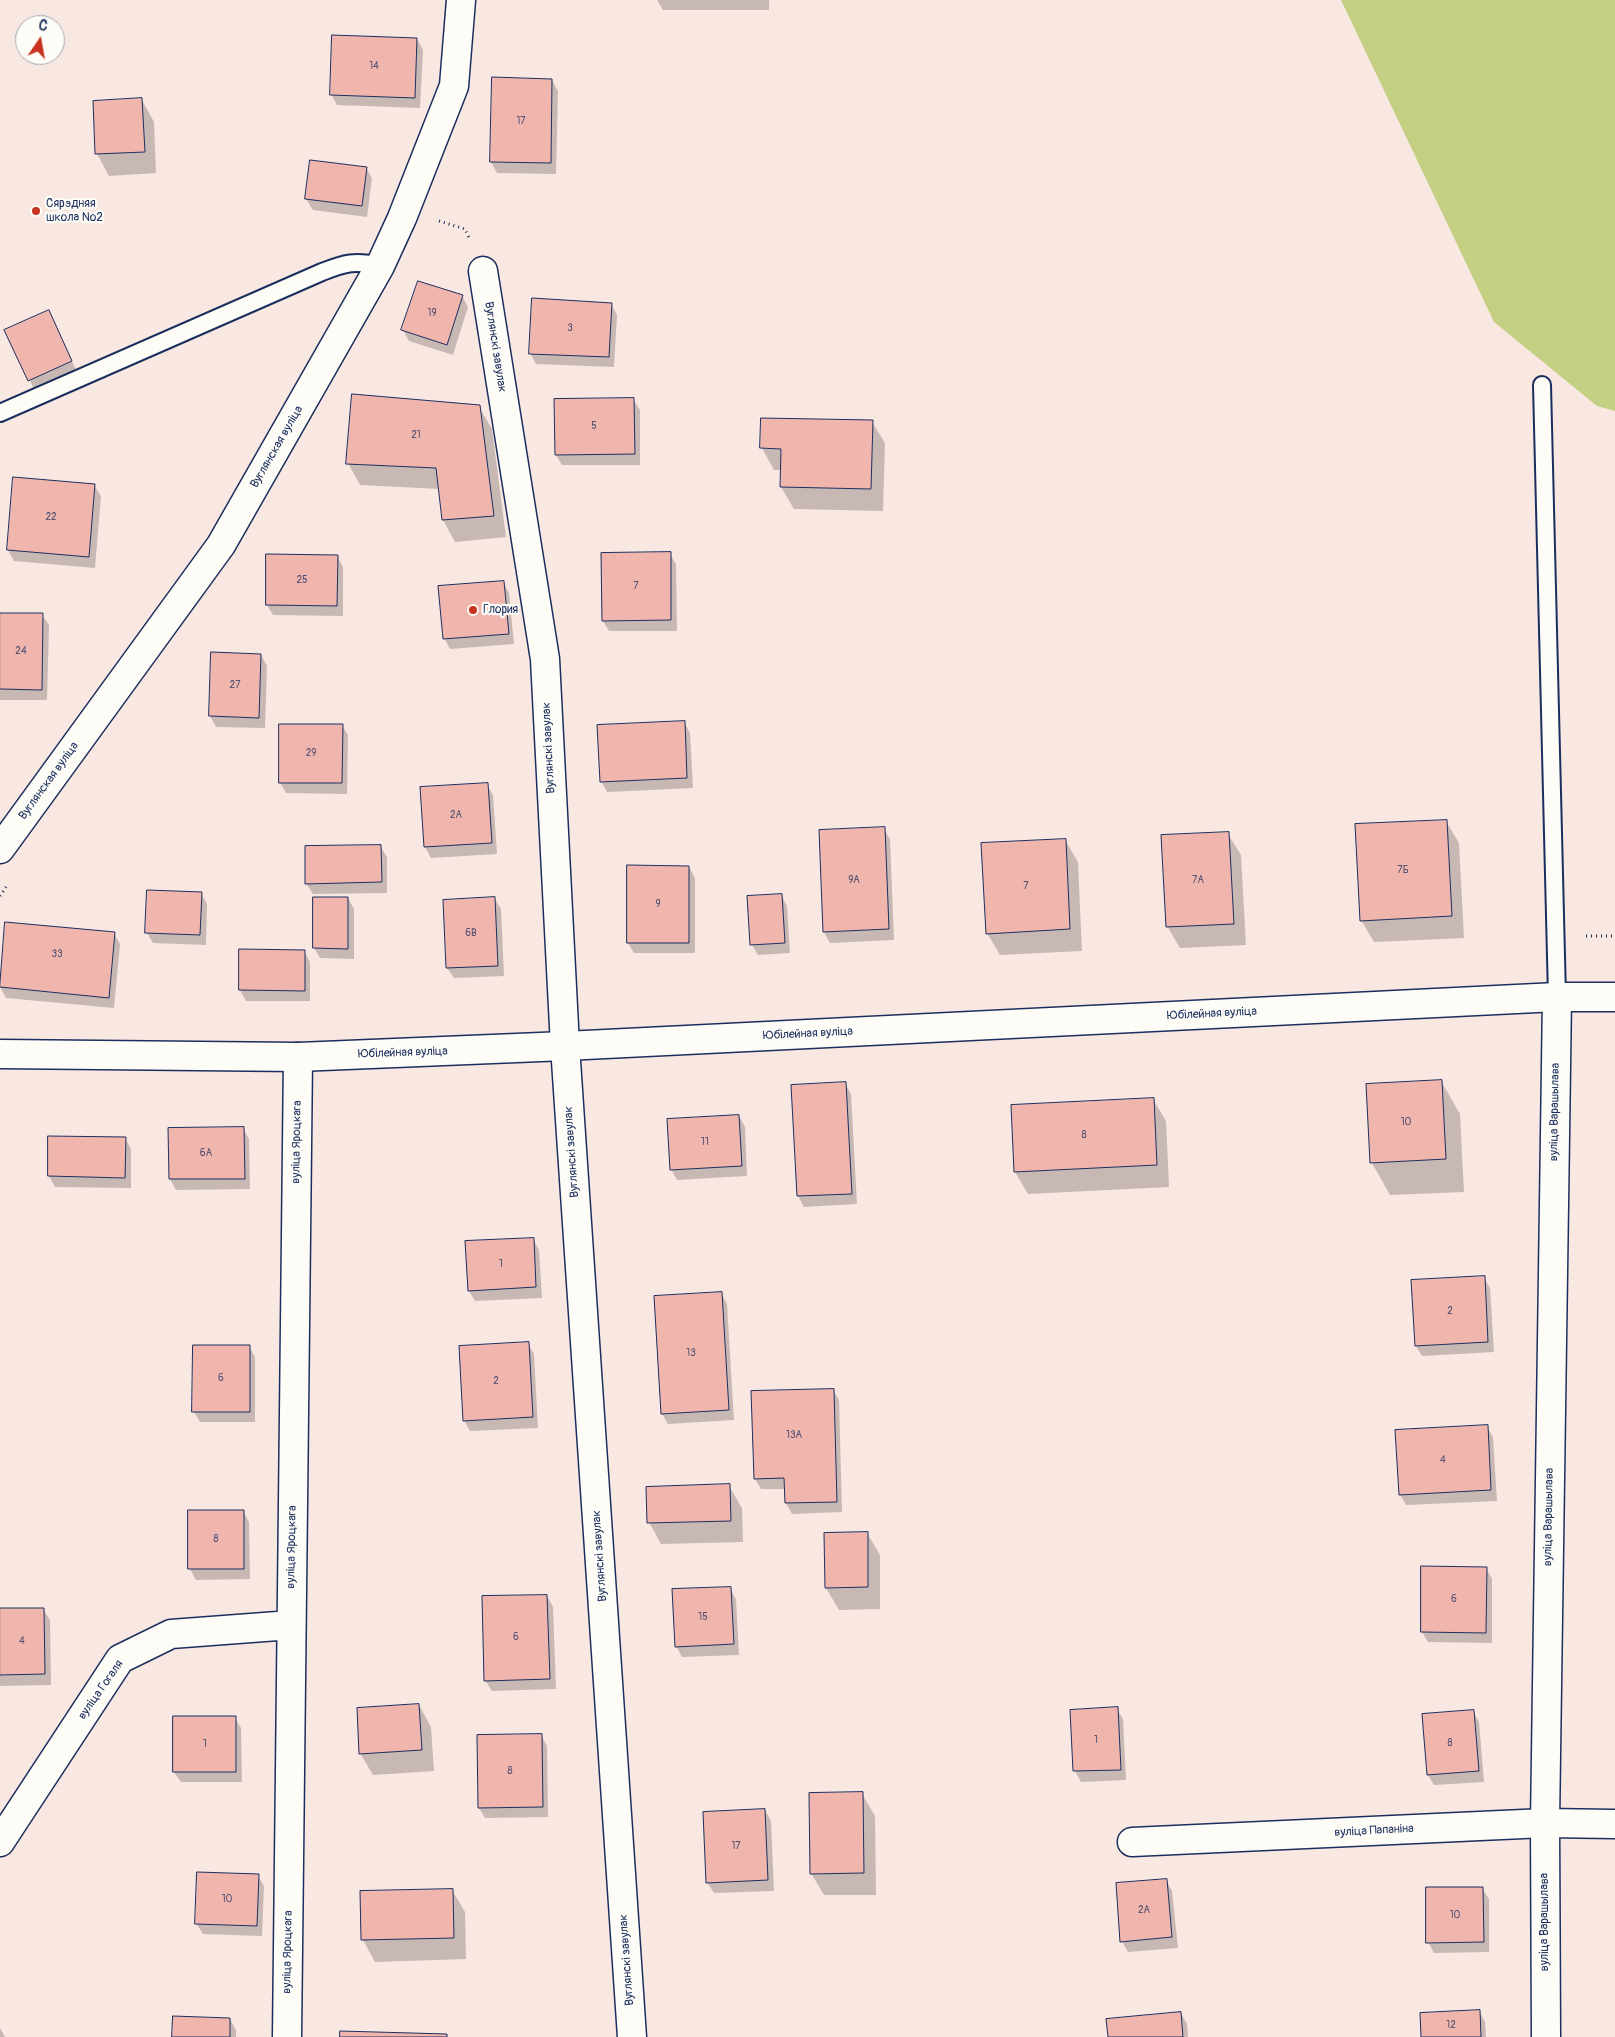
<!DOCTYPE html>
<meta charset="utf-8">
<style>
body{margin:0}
#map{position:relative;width:1615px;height:2037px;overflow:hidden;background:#f9e7e1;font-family:Pangolin,sans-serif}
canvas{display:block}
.north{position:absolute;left:15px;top:15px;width:50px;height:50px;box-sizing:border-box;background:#fdfcf7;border:1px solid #a3aaba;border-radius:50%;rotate:12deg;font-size:14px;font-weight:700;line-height:20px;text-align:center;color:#1b2f5e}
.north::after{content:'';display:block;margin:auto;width:18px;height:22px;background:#c8321e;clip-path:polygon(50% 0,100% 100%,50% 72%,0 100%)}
</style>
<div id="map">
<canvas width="1615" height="2037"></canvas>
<div class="north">С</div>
</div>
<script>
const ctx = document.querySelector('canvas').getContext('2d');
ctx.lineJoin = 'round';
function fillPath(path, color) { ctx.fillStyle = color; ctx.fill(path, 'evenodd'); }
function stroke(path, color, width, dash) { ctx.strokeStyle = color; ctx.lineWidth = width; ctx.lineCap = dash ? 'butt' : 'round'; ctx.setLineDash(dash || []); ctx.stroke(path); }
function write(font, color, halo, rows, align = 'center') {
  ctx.font = font + ' Pangolin,sans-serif'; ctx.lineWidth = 4.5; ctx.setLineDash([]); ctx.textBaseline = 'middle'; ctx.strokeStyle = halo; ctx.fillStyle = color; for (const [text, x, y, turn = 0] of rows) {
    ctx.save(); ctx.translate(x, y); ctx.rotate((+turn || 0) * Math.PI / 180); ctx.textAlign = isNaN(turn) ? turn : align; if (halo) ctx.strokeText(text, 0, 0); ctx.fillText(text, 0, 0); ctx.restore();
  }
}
const green = new Path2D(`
 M1341,0H1615V411L1597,406L1494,322Z`);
const shadow = new Path2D(`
 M657,0H769V10H663Z
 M417,39L423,50L420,108L337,105L331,94Z
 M493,79L552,80L558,91L556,174L497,173L491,162Z
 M142,100L154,122L156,173L109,176L97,154Z
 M366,168L372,178L367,217L313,210L306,199Z
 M462,296L468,307L453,355L409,341L403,330Z
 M611,304L617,315L614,367L536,364L530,353Z
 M54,322L77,372L35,391L6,330Z
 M633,399L640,410V465H562L556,455Z
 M479,407L492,429L506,537L455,542L443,520L440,489L360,485L348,463Z
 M872,422L885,443L883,511L794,509L781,487L782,470H774L762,448Z
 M14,478L94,485L101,496L95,568L14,561L8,550Z
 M670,554L676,564L677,631H609L603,621Z
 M337,556L343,567V616L273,615L267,605Z
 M503,582L509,593L514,644L450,649L444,638Z
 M0,614L42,615L49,625L47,700H0Z
 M261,655L267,666L265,728L216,727L210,716Z
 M684,722L690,733L693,788L607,792L601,781Z
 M342,725L348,735L347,794L286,793L280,782Z
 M487,785L493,795L497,854L431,858L425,847L421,788Z
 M1446,821L1459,843L1464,938L1374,942L1361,920Z
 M884,829L890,839L894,940L830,943L824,932Z
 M1228,834L1241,855L1246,945L1180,948L1167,926Z
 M1065,840L1078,862L1082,951L1000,955L987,933Z
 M380,846L387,857V893L313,894L306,883Z
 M689,867L695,878V953H634L628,943Z
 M201,893L207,904L206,945L153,943L147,933Z
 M781,895L787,906L790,953L758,955L752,945Z
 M348,898L354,909V959L320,958L314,948Z
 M495,899L501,909L504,976L454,978L447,968Z
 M6,923L114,933L120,944L114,1008L6,998L0,987Z
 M304,951L310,962V1001H246L240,990Z
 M1441,1081L1460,1114L1464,1192L1390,1195L1372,1163Z
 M845,1083L851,1094L857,1204L804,1207L798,1196L792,1086Z
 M1153,1099L1166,1121L1169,1187L1028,1194L1015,1172Z
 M739,1116L745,1127L747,1176L677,1180L671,1169Z
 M243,1128L249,1139L250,1189L176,1190L170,1179L169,1129Z
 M50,1137L125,1138L131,1149V1188L55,1187L49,1176Z
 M533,1239L539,1250L542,1298L475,1301L469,1291Z
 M1484,1278L1490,1288L1494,1352L1422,1356L1416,1346Z
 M721,1293L727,1304L734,1420L668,1424L662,1414Z
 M528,1344L534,1354L538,1428L470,1431L464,1420Z
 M249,1346L255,1357V1422H200L194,1412Z
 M833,1390L839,1400L842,1512L792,1514L786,1503V1489H761L755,1479Z
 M1487,1427L1493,1437L1497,1501L1406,1505L1400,1494Z
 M729,1486L742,1508L743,1542L661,1544L649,1522Z
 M243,1511L249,1522L250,1579L196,1580L190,1569Z
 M867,1533L880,1555V1609L839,1610L826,1588Z
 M1486,1568L1492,1579V1643L1428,1642L1422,1632Z
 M730,1588L736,1599L739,1655L682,1657L676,1646Z
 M547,1596L553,1607L556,1689L492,1691L485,1680Z
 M43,1609L50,1620L51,1685L0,1686V1610Z
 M419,1705L431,1727L434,1771L373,1775L360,1753Z
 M1117,1709L1123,1719L1126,1780L1081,1782L1075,1771L1071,1711Z
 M1473,1711L1479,1722L1484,1782L1434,1785L1428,1775Z
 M235,1718L241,1728L242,1782H181L174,1772Z
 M541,1735L547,1746L548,1817L485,1818L479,1808Z
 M862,1794L875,1816L876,1895H824L811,1873Z
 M765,1810L771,1821L774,1891L714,1893L707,1882Z
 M258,1876L264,1886L262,1936L203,1934L196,1923Z
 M1166,1880L1172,1891L1178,1948L1128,1952L1122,1941Z
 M1482,1888L1489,1899V1952L1434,1953L1428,1942Z
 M452,1890L465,1912L466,1959L375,1962L363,1940Z
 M1479,2011L1485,2022L1486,2037H1422Z
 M1181,2013L1187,2024L1188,2037H1109Z
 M230,2019L236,2030V2037H173Z
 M0,2028L5,2037H0Z`);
const building = new Path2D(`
 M332,35L417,38L415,98L330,95Z
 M492,77L552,79L551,163L490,162Z
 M142,98L145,152L95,154L93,101Z
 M310,160L367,167L362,206L305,199Z
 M418,281L463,295L447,345L401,330Z
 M532,298L612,303L609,357L529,354Z
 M49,310L72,361L28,381L4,330Z
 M352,394L480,405L494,516L442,520L436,468L346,464Z
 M634,398L635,454L555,455L554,399Z
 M761,418L873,420L871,489L780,487L781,449L760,448Z
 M13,477L95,484L89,557L7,550Z
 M671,552V620L602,621L601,553Z
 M266,554L338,555L337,606L266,605Z
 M504,581L509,634L443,639L438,586Z
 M0,613H43L42,690L0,689Z
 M211,652L261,654L259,718L209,716Z
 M685,721L687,778L600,782L597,725Z
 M279,724H343L342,783H279Z
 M488,783L492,843L424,847L420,787Z
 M1447,820L1452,916L1360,921L1355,824Z
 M885,827L889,929L823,932L819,830Z
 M1229,832L1234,924L1166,927L1161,835Z
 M1066,839L1070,929L986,934L981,843Z
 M381,845L382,882L305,884V846Z
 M627,865L689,866V943H627Z
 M147,890L202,892L200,935L145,933Z
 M782,894L785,943L750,945L747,896Z
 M313,897H348V949L313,948Z
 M495,897L498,966L446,968L443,900Z
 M5,922L115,932L109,998L0,987Z
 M239,949L305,950V991L239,990Z
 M1442,1080L1446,1159L1370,1163L1366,1084Z
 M846,1082L852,1194L797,1196L791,1085Z
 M1154,1098L1157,1165L1014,1172L1011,1105Z
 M739,1115L742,1166L670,1170L667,1119Z
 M244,1127L245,1179H169L168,1128Z
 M48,1136L126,1137L125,1178L48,1176Z
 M534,1238L536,1287L468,1291L465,1241Z
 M1485,1276L1488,1342L1415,1346L1411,1280Z
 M722,1292L729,1410L661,1414L654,1296Z
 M529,1342L533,1417L463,1421L459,1346Z
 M193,1345H250V1412H192Z
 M834,1389L837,1502L785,1503L784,1478L754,1479L751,1391Z
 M1488,1425L1491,1490L1399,1495L1395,1430Z
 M730,1484L731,1521L647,1523L646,1487Z
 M188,1510H244V1569H188Z
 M868,1532V1587L825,1588L824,1533Z
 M1421,1566L1487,1567L1486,1633L1421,1632Z
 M731,1587L734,1644L675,1647L672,1589Z
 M547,1595L550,1679L484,1681L482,1596Z
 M0,1608H44L45,1674L0,1675Z
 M419,1704L422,1750L359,1754L357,1708Z
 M1118,1707L1121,1770L1073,1771L1070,1710Z
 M1474,1710L1479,1771L1427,1775L1422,1714Z
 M173,1716H236V1772H173Z
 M542,1734L543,1807L478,1808L477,1735Z
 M863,1792L864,1873L810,1874L809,1793Z
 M765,1809L768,1880L706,1883L703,1812Z
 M197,1872L259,1874L257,1926L195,1924Z
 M1167,1879L1172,1937L1120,1942L1116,1883Z
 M1426,1887H1483L1484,1942L1426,1943Z
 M453,1889L454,1938L361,1940L360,1891Z
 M1480,2010L1481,2037H1421L1420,2013Z
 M1181,2012L1183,2037H1108L1106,2019Z
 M173,2016L230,2018V2037H172Z
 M340,2031L447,2034V2037H340Z`);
const path = new Path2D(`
 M439,221L465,229L470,240
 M0,896L8,884
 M1586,936H1615`);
const service = new Path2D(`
 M1542,385L1557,997
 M0,413L322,272C345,263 355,260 380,266`);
const minor = new Path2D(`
 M483,271L545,659L565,1046L632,2037
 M0,1842L120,1659L171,1634L291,1625
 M1132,1842L1545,1823L1615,1824
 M287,2037L298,1057
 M1546,2037L1545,1823L1557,997`);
const tertiary = new Path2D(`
 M0,849L221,545L380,266L402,218L454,86L461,0
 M0,1054L298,1057L565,1046L1557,997H1615`);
const markers = [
 [36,211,5,"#c8321e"],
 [473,610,5,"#c8321e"]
];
const numberNames = [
 ["14",374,66],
 ["17",521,121],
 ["19",432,313],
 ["3",570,328],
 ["5",594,426],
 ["21",416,435],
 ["22",51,517],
 ["25",302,580],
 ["7",636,586],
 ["24",21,651],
 ["27",235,685],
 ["29",311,753],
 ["2А",456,815],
 ["7Б",1403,870],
 ["9А",854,880],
 ["7А",1198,880],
 ["7",1026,886],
 ["9",658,904],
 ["6В",471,933],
 ["33",57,954],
 ["10",1406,1122],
 ["8",1084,1135],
 ["11",705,1142],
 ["6А",206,1153],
 ["1",501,1264],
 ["2",1450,1311],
 ["13",691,1353],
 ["6",221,1378],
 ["2",496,1381],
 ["13А",794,1435],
 ["4",1443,1460],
 ["8",216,1539],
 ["6",1454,1599],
 ["15",703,1617],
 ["6",516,1637],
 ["4",22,1641],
 ["1",1096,1740],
 ["8",1450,1743],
 ["1",205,1744],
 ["8",510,1771],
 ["17",736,1846],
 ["10",227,1899],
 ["2А",1144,1910],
 ["10",1455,1915],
 ["12",1451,2025]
];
const poiNames = [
 ["Сярэдняя",46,204],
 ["школа №2",46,218],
 ["Глория",483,610]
];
const streetNames = [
 ["Вуглянскі завулак",495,347,81],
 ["Вуглянская вуліца",277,447,-60],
 ["Вуглянскі завулак",549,748,-93],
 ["Вуглянская вуліца",49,781,-54],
 ["Юбілейная вуліца",1212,1014,-3],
 ["Юбілейная вуліца",808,1034,-3],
 ["Юбілейная вуліца",403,1053,-2],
 ["вуліца Варашылава",1555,1112,-89],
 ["вуліца Яроцкага",297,1142,-89],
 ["Вуглянскі завулак",572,1152,-94],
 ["вуліца Варашылава",1549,1517,-89],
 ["вуліца Яроцкага",292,1547,-89],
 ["Вуглянскі завулак",600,1556,-94],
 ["вуліца Гогаля",101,1690,-55],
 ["вуліца Папаніна",1374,1831,-3],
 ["вуліца Варашылава",1545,1922,-90],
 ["вуліца Яроцкага",288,1952,-89],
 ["Вуглянскі завулак",627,1960,-94]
];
fillPath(green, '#c3d084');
fillPath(shadow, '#0003');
fillPath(building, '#f0b5ad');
stroke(building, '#1b2f5e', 1);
stroke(service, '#1b2f5e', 20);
stroke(minor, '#1b2f5e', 31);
stroke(tertiary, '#1b2f5e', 31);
stroke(path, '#1b2f5e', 3, [1, 4]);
stroke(service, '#fdfcf7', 16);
stroke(minor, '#fdfcf7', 28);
stroke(tertiary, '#fdfcf7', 28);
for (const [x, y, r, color] of markers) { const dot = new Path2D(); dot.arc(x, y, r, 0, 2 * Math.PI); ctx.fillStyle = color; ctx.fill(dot); stroke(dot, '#fdfcf7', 2); }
write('10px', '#505072', null, numberNames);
write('12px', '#1b2f5e', '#fdfcf7', poiNames, 'left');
write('12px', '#1b2f5e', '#fdfcf7', streetNames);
</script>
